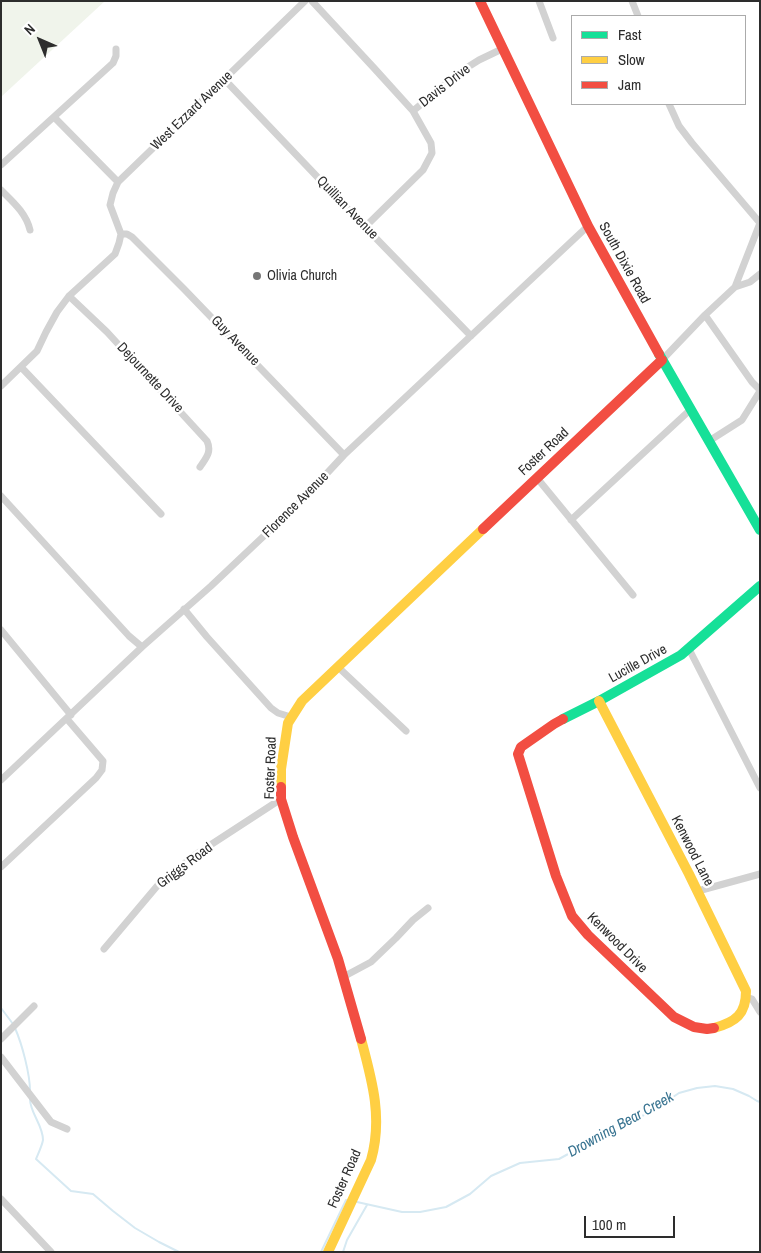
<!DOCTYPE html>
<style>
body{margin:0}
#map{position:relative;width:761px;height:1253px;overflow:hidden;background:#fff;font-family:"Archivo Narrow",sans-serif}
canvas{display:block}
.frame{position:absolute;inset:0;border:2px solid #2d2d2d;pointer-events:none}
.legend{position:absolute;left:571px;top:15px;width:175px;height:90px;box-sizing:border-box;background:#fff;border:1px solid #ababab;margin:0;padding:6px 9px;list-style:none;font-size:15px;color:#2d2d2d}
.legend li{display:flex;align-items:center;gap:10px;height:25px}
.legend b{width:25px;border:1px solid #ababab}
.north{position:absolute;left:15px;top:15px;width:50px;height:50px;-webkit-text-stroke:4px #fff;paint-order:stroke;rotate:316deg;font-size:14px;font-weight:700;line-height:20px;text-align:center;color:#2d2d2d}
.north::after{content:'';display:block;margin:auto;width:18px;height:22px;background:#2d2d2d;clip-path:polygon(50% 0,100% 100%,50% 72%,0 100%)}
.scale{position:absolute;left:584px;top:1216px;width:91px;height:22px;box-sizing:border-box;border:2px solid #2d2d2d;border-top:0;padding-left:6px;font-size:15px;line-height:18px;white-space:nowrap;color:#2d2d2d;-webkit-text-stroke:4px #fff;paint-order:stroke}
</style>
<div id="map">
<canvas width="761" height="1253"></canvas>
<div class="frame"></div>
<ul class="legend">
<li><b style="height:6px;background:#16e098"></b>Fast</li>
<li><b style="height:6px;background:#ffcf43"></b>Slow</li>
<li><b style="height:6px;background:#f24e42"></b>Jam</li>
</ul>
<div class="north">N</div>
<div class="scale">100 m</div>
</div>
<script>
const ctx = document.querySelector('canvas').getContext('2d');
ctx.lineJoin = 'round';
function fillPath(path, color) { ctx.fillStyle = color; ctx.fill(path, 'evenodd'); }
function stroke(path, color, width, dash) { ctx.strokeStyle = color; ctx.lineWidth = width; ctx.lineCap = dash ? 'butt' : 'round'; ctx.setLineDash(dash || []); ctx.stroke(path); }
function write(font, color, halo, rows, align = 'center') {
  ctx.font = font + ' "Archivo Narrow",sans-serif'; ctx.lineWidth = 5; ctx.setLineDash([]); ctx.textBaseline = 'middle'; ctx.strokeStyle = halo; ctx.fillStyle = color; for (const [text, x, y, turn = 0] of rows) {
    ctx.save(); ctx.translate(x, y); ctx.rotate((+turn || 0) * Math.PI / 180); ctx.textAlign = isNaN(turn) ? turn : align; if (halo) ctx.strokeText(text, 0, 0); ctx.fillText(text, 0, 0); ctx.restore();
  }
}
const green = new Path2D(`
 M1,1H105L1,97Z`);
const stream = new Path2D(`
 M1,1008L13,1024
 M15,1028C22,1044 30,1074 30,1091
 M30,1099C30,1113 43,1125 43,1140C42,1146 38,1154 36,1159L71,1191L93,1194L113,1211L135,1228L159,1242L179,1252
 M357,1202L402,1212H420L446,1207L470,1194L491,1176L520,1163L559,1159L614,1129L657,1109L664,1103L679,1093L697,1088L715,1086L733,1089L749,1096L757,1101L760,1102
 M321,1252L346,1200
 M343,1252L347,1240L367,1205`);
const street = new Path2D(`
 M312,1L374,68L413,111L431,143L432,153L423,170L365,227
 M539,1L553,38
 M632,1L638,16
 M225,80L365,227L471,336
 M669,104L679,126L692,143L760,223
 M413,111L460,72L479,60L502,49
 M54,117L118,182
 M1,165L113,63L116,56V49
 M1,190C13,202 26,213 30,230
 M121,234H127L132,237L184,289L344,455
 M121,234L110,205L113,193L118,182L305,1
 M735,287L760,223
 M69,296L107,332L207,441C212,452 206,458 200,467
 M705,315L752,382L760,390
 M662,360L705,315L735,287L750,282L760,274
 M21,367L161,514
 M1,386L37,351L46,332L57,312L69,296L115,254L119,243L121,234
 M709,441L742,420L760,391
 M537,478L633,595
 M1,496L129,636L142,647
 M571,520L690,410
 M184,609L207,637L271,708L278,713L291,717
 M1,630L71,715
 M689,649L760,788
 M338,667L406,731
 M1,780L142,647L211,586L303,499L344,455L588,226
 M1,867L96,778L102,770L103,761L67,719
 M698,891L760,874
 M104,949L158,885L195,855L281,799
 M343,977L371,962L396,938L413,920L428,908
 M746,997L752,999L760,1012
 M1,1039L34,1006
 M1,1057L51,1122L67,1129
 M1,1199L51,1252`);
const fast = new Path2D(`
 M659,354L760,530
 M563,719L599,701L681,655L760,586`);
const slow = new Path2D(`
 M599,701L689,874L746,991C746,1014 736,1022 714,1028
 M281,787V769L288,723L302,701L483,529
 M328,1252L371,1160C383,1118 372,1080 361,1039`);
const jam = new Path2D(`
 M480,1L588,226L659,354
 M483,529L662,360
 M563,719L554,724L521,747L518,754L556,876L572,916L588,935L674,1017L694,1027L707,1029L714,1028
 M281,787V799L293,837L338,959L361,1039`);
const markers = [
 [257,276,5,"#767676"]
];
const streetNames = [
 ["Davis Drive",445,86,-38],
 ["West Ezzard Avenue",192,111,-44],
 ["Quillian Avenue",347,208,46],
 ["South Dixie Road",624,263,61],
 ["Guy Avenue",235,341,46],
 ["Dejournette Drive",150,378,47],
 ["Foster Road",544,452,-43],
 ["Florence Avenue",296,505,-45],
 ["Lucille Drive",638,664,-29],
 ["Foster Road",271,768,-88],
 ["Kenwood Lane",692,851,63],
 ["Griggs Road",185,866,-37],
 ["Kenwood Drive",617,943,45],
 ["Foster Road",345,1179,-66]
];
const poiNames = [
 ["Olivia Church",267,276]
];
const waterNames = [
 ["Drowning Bear Creek",621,1125,-29]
];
fillPath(green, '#f0f4eb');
stroke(stream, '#d6e9f2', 2);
stroke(street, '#d2d2d2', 7);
stroke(fast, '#16e098', 10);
stroke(slow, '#ffcf43', 10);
stroke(jam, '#f24e42', 10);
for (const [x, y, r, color] of markers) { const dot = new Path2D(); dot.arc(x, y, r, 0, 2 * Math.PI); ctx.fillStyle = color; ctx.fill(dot); stroke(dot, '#fff', 2); }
write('14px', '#2d2d2d', '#fff', streetNames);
write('14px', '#2d2d2d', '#fff', poiNames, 'left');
write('italic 15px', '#397491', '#fff', waterNames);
</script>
